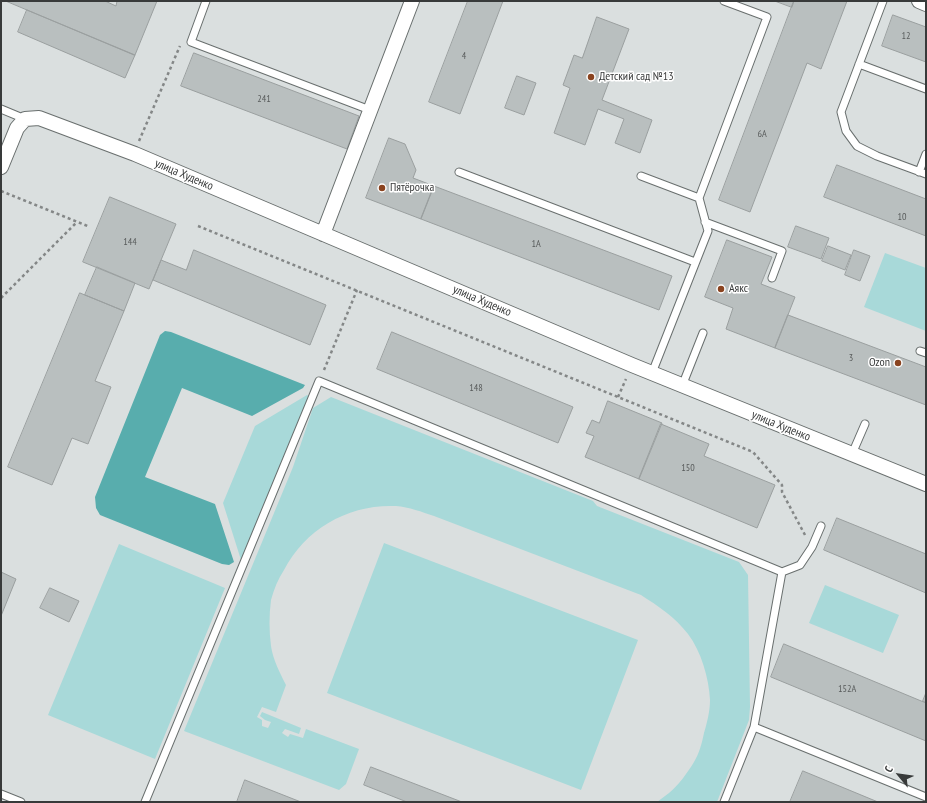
<!DOCTYPE html>
<meta charset="utf-8">
<style>
body{margin:0}
#map{position:relative;width:927px;height:803px;overflow:hidden;background:#dadfdf;font-family:"PT Sans Narrow",sans-serif}
canvas{display:block}
.frame{position:absolute;inset:0;border:2px solid #383a3a;pointer-events:none}
.north{position:absolute;left:879px;top:755px;width:40px;height:40px;-webkit-text-stroke:3px #fff;paint-order:stroke;rotate:299deg;font-size:11px;font-weight:700;line-height:16px;text-align:center;color:#383a3a}
.north::after{content:'';display:block;margin:auto;width:14px;height:18px;background:#383a3a;clip-path:polygon(50% 0,100% 100%,50% 72%,0 100%)}
</style>
<div id="map">
<canvas width="927" height="803"></canvas>
<div class="frame"></div>
<div class="north">С</div>
</div>
<script>
const ctx = document.querySelector('canvas').getContext('2d');
ctx.lineJoin = 'round';
function fillPath(path, color) { ctx.fillStyle = color; ctx.fill(path, 'evenodd'); }
function stroke(path, color, width, dash) { ctx.strokeStyle = color; ctx.lineWidth = width; ctx.lineCap = dash ? 'butt' : 'round'; ctx.setLineDash(dash || []); ctx.stroke(path); }
function write(font, color, halo, rows, align = 'center') {
  ctx.font = font + ' "PT Sans Narrow",sans-serif'; ctx.lineWidth = 3; ctx.setLineDash([]); ctx.textBaseline = 'middle'; ctx.strokeStyle = halo; ctx.fillStyle = color; for (const [text, x, y, turn = 0] of rows) {
    ctx.save(); ctx.translate(x, y); ctx.rotate((+turn || 0) * Math.PI / 180); ctx.textAlign = isNaN(turn) ? turn : align; if (halo) ctx.strokeText(text, 0, 0); ctx.fillText(text, 0, 0); ctx.restore();
  }
}
const green = new Path2D(`
 M885,253L926,268V331L864,307Z
 M307,395L310,397L244,559L241,560L223,503L255,426Z
 M331,397L593,501L597,506L739,562L748,575L750,707L749,720L717,802H657C661,799 665,796 669,793C678,786 688,772 694,762C699,754 702,743 704,733C707,723 710,711 710,700C709,678 701,651 688,634C675,617 658,606 641,595L434,516C422,512 409,507 396,506C349,504 306,528 284,570C278,579 274,589 271,600C269,615 269,631 271,646C273,660 280,673 286,685L276,712L262,707L257,717L262,720V726L268,728L271,722L265,720L260,716L262,712L301,728L299,734L285,729L282,733L288,737L290,734L303,738L306,729L359,749L346,784L339,790L184,731L293,467L313,408Z
 M384,543L638,640L581,790L327,693Z
 M119,544L225,588L155,759L48,715Z
 M825,585L899,615L883,653L809,623Z`);
const forest = new Path2D(`
 M165,331L171,332L305,385L303,388L252,416L182,388L145,477L215,504L234,562L229,565L222,564L100,515L96,508L95,497L160,335Z`);
const building = new Path2D(`
 M6,1H105L116,6L117,1H157L135,55Z
 M468,1H503L460,114L429,102Z
 M775,1H794L792,7Z
 M794,1H847L821,69L807,63L750,212L719,200Z
 M27,10L135,55L125,78L18,32Z
 M893,15L926,27V62L882,46Z
 M597,17L629,29L602,100L652,120L640,153L615,143L624,119L598,109L585,145L554,133L570,88L563,85L574,55L582,58Z
 M194,53L359,116L347,149L181,86Z
 M517,76L536,83L524,115L505,108Z
 M389,138L405,144L416,170L413,178L434,186L421,219L366,198Z
 M837,165L926,199V236L824,197Z
 M434,186L672,276L659,310L421,219Z
 M110,197L176,224L149,289L83,262Z
 M796,226L829,238L821,259L788,247Z
 M727,240L772,257L761,284L795,297L775,348L726,329L733,308L705,297Z
 M828,246L851,255L845,270L822,261Z
 M194,250L326,305L310,345L153,280L161,260L186,270Z
 M854,250L870,256L860,281L845,275Z
 M97,267L135,283L124,311L85,295Z
 M80,293L124,311L95,381L111,387L88,444L72,438L52,485L8,467Z
 M788,315L926,367V405L775,348Z
 M392,332L573,407L558,443L377,369Z
 M608,401L662,423L639,479L585,457L594,436L586,433L592,420L599,423Z
 M661,424L709,444L704,456L775,485L757,528L639,479Z
 M837,518L926,554V593L824,550Z
 M1,572L16,579L1,616Z
 M50,588L79,601L69,622L40,608Z
 M784,644L926,703V741L771,677Z
 M926,693V703L923,701Z
 M371,767L462,802H407L364,785Z
 M803,771L878,802H790Z
 M245,780L301,802H237Z`);
const path = new Path2D(`
 M139,141L180,46
 M1,191L90,227
 M198,226L753,452L782,485V492L805,535
 M1,298L77,222
 M324,370L357,290
 M618,397L626,379`);
const lane = new Path2D(`
 M206,1L191,42L370,110
 M883,1L841,112L846,131L857,146L877,156L926,174
 M859,64L926,89
 M1,109L25,119
 M459,172L695,262
 M919,172L926,154
 M641,176L699,198
 M705,222L782,251L772,278
 M920,351L926,353
 M652,373L708,231L699,198L767,17L724,1
 M682,386L703,333
 M852,454L865,424
 M754,727L926,797
 M1,794L21,802
 M145,802L319,381L782,572L800,565L812,547L821,526
 M724,802L754,727L782,572`);
const street = new Path2D(`
 M919,1L926,4
 M1,167L17,128L25,119L39,118L135,154L632,365L926,484
 M323,234L412,1`);
const markers = [
 [591,77,4,"#8a431f"],
 [382,188,4,"#8a431f"],
 [721,289,4,"#8a431f"],
 [898,363,4,"#8a431f"]
];
const numberNames = [
 ["12",906,36],
 ["4",464,56],
 ["241",264,99],
 ["6А",762,134],
 ["10",902,217],
 ["144",130,242],
 ["1А",536,244],
 ["3",851,358],
 ["148",476,388],
 ["150",688,468],
 ["152А",847,689]
];
const poiNames = [
 ["Детский сад №13",599,77],
 ["Пятёрочка",390,188],
 ["Аякс",729,289],
 ["Ozon",890,363,"right"]
];
const streetNames = [
 ["улица Худенко",184,175,23],
 ["улица Худенко",482,301,23],
 ["улица Худенко",781,426,22]
];
fillPath(green, '#a8d9d9');
fillPath(forest, '#58adad');
fillPath(building, '#b9bfbf');
stroke(building, '#9a9f9f', 1);
stroke(lane, '#696f6e', 9);
stroke(street, '#696f6e', 16);
stroke(path, '#848787', 2.5, [3, 3]);
stroke(lane, '#fff', 7);
stroke(street, '#fff', 14);
for (const [x, y, r, color] of markers) { const dot = new Path2D(); dot.arc(x, y, r, 0, 2 * Math.PI); ctx.fillStyle = color; ctx.fill(dot); stroke(dot, '#fff', 1.5); }
write('10px', '#585b5b', null, numberNames);
write('12px', '#383a3a', '#fff', poiNames, 'left');
write('12px', '#383a3a', '#fff', streetNames);
</script>
